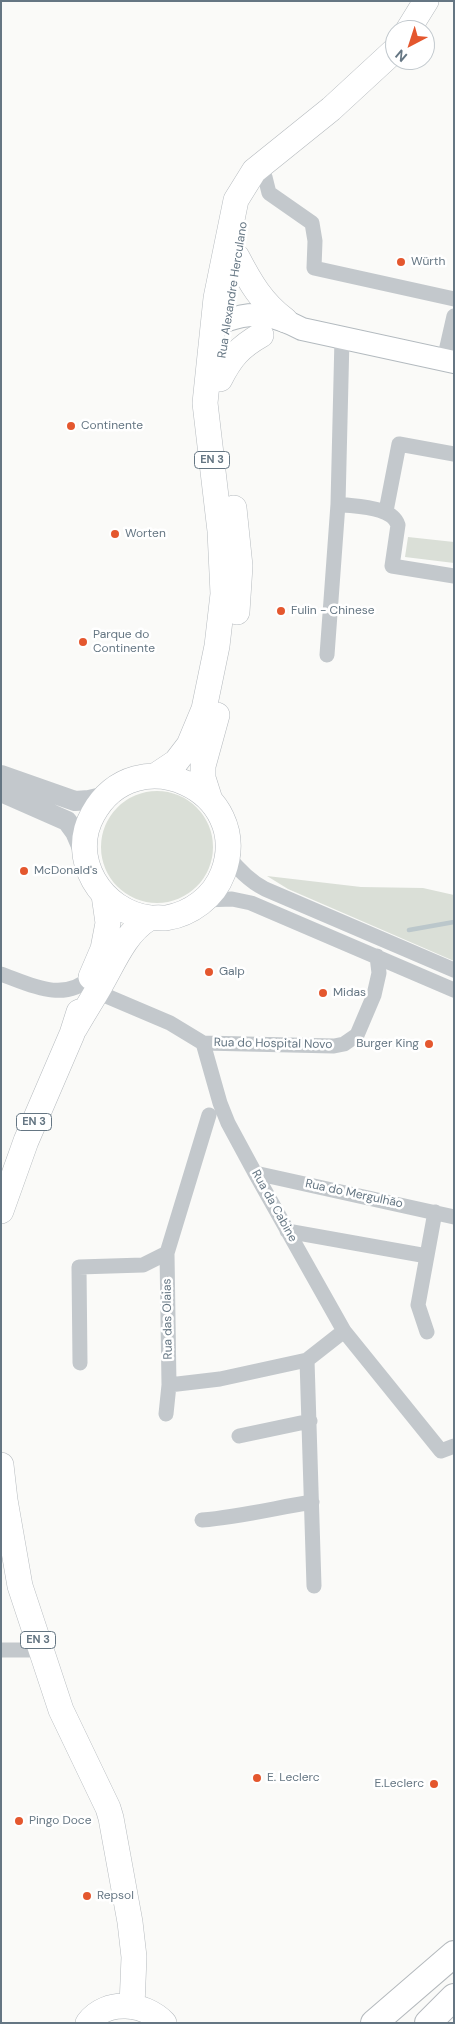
<!DOCTYPE html>
<meta charset="utf-8">
<style>
body{margin:0}
#map{position:relative;width:455px;height:2024px;overflow:hidden;background:#fafaf8;font-family:"DM Sans",sans-serif}
canvas{display:block}
.frame{position:absolute;inset:0;border:2px solid #657683;pointer-events:none}
.north{position:absolute;left:385px;top:20px;width:50px;height:50px;box-sizing:border-box;background:#fff;border:1px solid #c1c8cd;border-radius:50%;rotate:220deg;font-size:14px;font-weight:700;line-height:20px;text-align:center;color:#657683}
.north::after{content:'';display:block;margin:auto;width:18px;height:22px;background:#e4572e;clip-path:polygon(50% 0,100% 100%,50% 72%,0 100%)}
</style>
<div id="map">
<canvas width="455" height="2024"></canvas>
<div class="frame"></div>
<div class="north">N</div>
</div>
<script>
const ctx = document.querySelector('canvas').getContext('2d');
ctx.lineJoin = 'round';
function fillPath(path, color) { ctx.fillStyle = color; ctx.fill(path, 'evenodd'); }
function stroke(path, color, width, dash) { ctx.strokeStyle = color; ctx.lineWidth = width; ctx.lineCap = dash ? 'butt' : 'round'; ctx.setLineDash(dash || []); ctx.stroke(path); }
function write(font, color, halo, rows, align = 'center') {
  ctx.font = font + ' "DM Sans",sans-serif'; ctx.lineWidth = 5; ctx.setLineDash([]); ctx.textBaseline = 'middle'; ctx.strokeStyle = halo; ctx.fillStyle = color; for (const [text, x, y, turn = 0] of rows) {
    ctx.save(); ctx.translate(x, y); ctx.rotate((+turn || 0) * Math.PI / 180); ctx.textAlign = isNaN(turn) ? turn : align; if (halo) ctx.strokeText(text, 0, 0); ctx.fillText(text, 0, 0); ctx.restore();
  }
}
const green = new Path2D(`
 M408,537L454,542V563L405,557Z
 M101 847a56 56 0 1 1 112 0a56 56 0 1 1-112 0Z
 M267,876L361,887L423,888L454,895V961L288,889Z`);
const stream = new Path2D(`
 M409,930L454,922`);
const minor = new Path2D(`
 M265,177L269,193L312,223L315,241L314,268L454,299
 M444,360L454,316
 M338,504C356,507 392,506 398,525L392,566L454,576
 M386,511L399,444L454,454
 M327,655L338,504L342,338
 M227,855C238,869 249,881 265,889L454,970
 M204,900L232,899L251,903L454,990
 M1,974C31,985 64,1003 91,977
 M97,992L170,1023L203,1043L220,1103L228,1123L255,1173L344,1331L441,1451L454,1446
 M203,1043L334,1046L344,1044L357,1035L374,995L379,973L377,956
 M255,1173L454,1217
 M287,1231L427,1256
 M427,1332L418,1305L435,1212
 M307,1360L314,1586
 M80,1363L79,1267L143,1265L167,1253
 M169,1385L220,1379L307,1360L344,1331
 M166,1414L169,1385L167,1253L209,1115
 M239,1436L310,1421
 M202,1520C239,1517 275,1508 312,1502
 M1,1650H42`);
const tertiary = new Path2D(`
 M1,775L75,801L89,800L106,796
 M1,792L67,821L75,832L85,855`);
const secondary = new Path2D(`
 M228,320C256,310 277,316 302,329L454,362`);
const primary = new Path2D(`
 M408,30L426,1
 M237,257C250,282 262,303 285,320
 M220,379C231,357 240,347 261,335
 M234,508L240,566L237,612
 M155,776L176,762L189,745L204,709L217,646L223,594L220,531L205,403L216,298L236,200L254,171L331,109L395,50
 M210,800L203,778V766L217,715
 M91,977L103,949L108,923L104,895
 M75,1028C83,1014 92,1000 100,986C113,964 125,933 148,919C153,917 161,918 166,918C191,914 214,897 223,873C254,790 136,736 93,814C68,858 101,912 150,918
 M1,1211L26,1141L72,1034L79,1012
 M1,1465L5,1500L20,1586L61,1710L108,1808L111,1818L130,1922L134,1957L132,2006
 M88,2023C107,1998 145,2003 164,2023`);
const trunk = new Path2D(`
 M374,2023L454,1954
 M428,2023L454,1997`);
const markers = [
 [401,262,5,"#e4572e"],
 [71,426,5,"#e4572e"],
 [115,534,5,"#e4572e"],
 [281,611,5,"#e4572e"],
 [83,642,5,"#e4572e"],
 [24,871,5,"#e4572e"],
 [209,972,5,"#e4572e"],
 [323,993,5,"#e4572e"],
 [429,1044,5,"#e4572e"],
 [257,1778,5,"#e4572e"],
 [434,1784,5,"#e4572e"],
 [19,1821,5,"#e4572e"],
 [87,1896,5,"#e4572e"]
];
const shields = [
 [212,460,35],
 [34,1122,35],
 [38,1640,35]
];
const shieldNames = [
 ["EN 3",212,460],
 ["EN 3",34,1122],
 ["EN 3",38,1640]
];
const poiNames = [
 ["Würth",411,262],
 ["Continente",81,426],
 ["Worten",125,534],
 ["Fulin - Chinese",291,611],
 ["Parque do",93,635],
 ["Continente",93,649],
 ["McDonald's",34,871],
 ["Galp",219,972],
 ["Midas",333,993],
 ["Burger King",419,1044,"right"],
 ["E. Leclerc",267,1778],
 ["E.Leclerc",424,1784,"right"],
 ["Pingo Doce",29,1821],
 ["Repsol",97,1896]
];
const streetNames = [
 ["Rua Alexandre Herculano",233,290,-81],
 ["Rua do Hospital Novo",273,1044,1],
 ["Rua do Mergulhão",354,1194,12],
 ["Rua da Cabine",274,1206,61],
 ["Rua das Olaias",168,1319,-91]
];
fillPath(green, '#dadfd7');
stroke(stream, '#bbc7cb', 4.5);
stroke(secondary, '#b3babf', 24);
stroke(primary, '#b5babe', 26);
stroke(trunk, '#b4b9bd', 28);
stroke(minor, '#c3c8cc', 15);
stroke(tertiary, '#c3c8cc', 20);
stroke(secondary, '#fff', 22);
stroke(primary, '#fff', 25);
stroke(trunk, '#fff', 26);
for (const [x, y, r, color] of markers) { const dot = new Path2D(); dot.arc(x, y, r, 0, 2 * Math.PI); ctx.fillStyle = color; ctx.fill(dot); stroke(dot, '#fff', 2); }
for (const [x, y, w] of shields) { const box = new Path2D(); box.roundRect(x - w / 2, y - 8.5, w, 17, 4); ctx.fillStyle = '#fff'; ctx.fill(box); stroke(box, '#657683', 1); }
write('bold 11px', '#657683', null, shieldNames);
write('12px', '#657683', '#fff', poiNames, 'left');
write('12px', '#657683', '#fff', streetNames);
</script>
